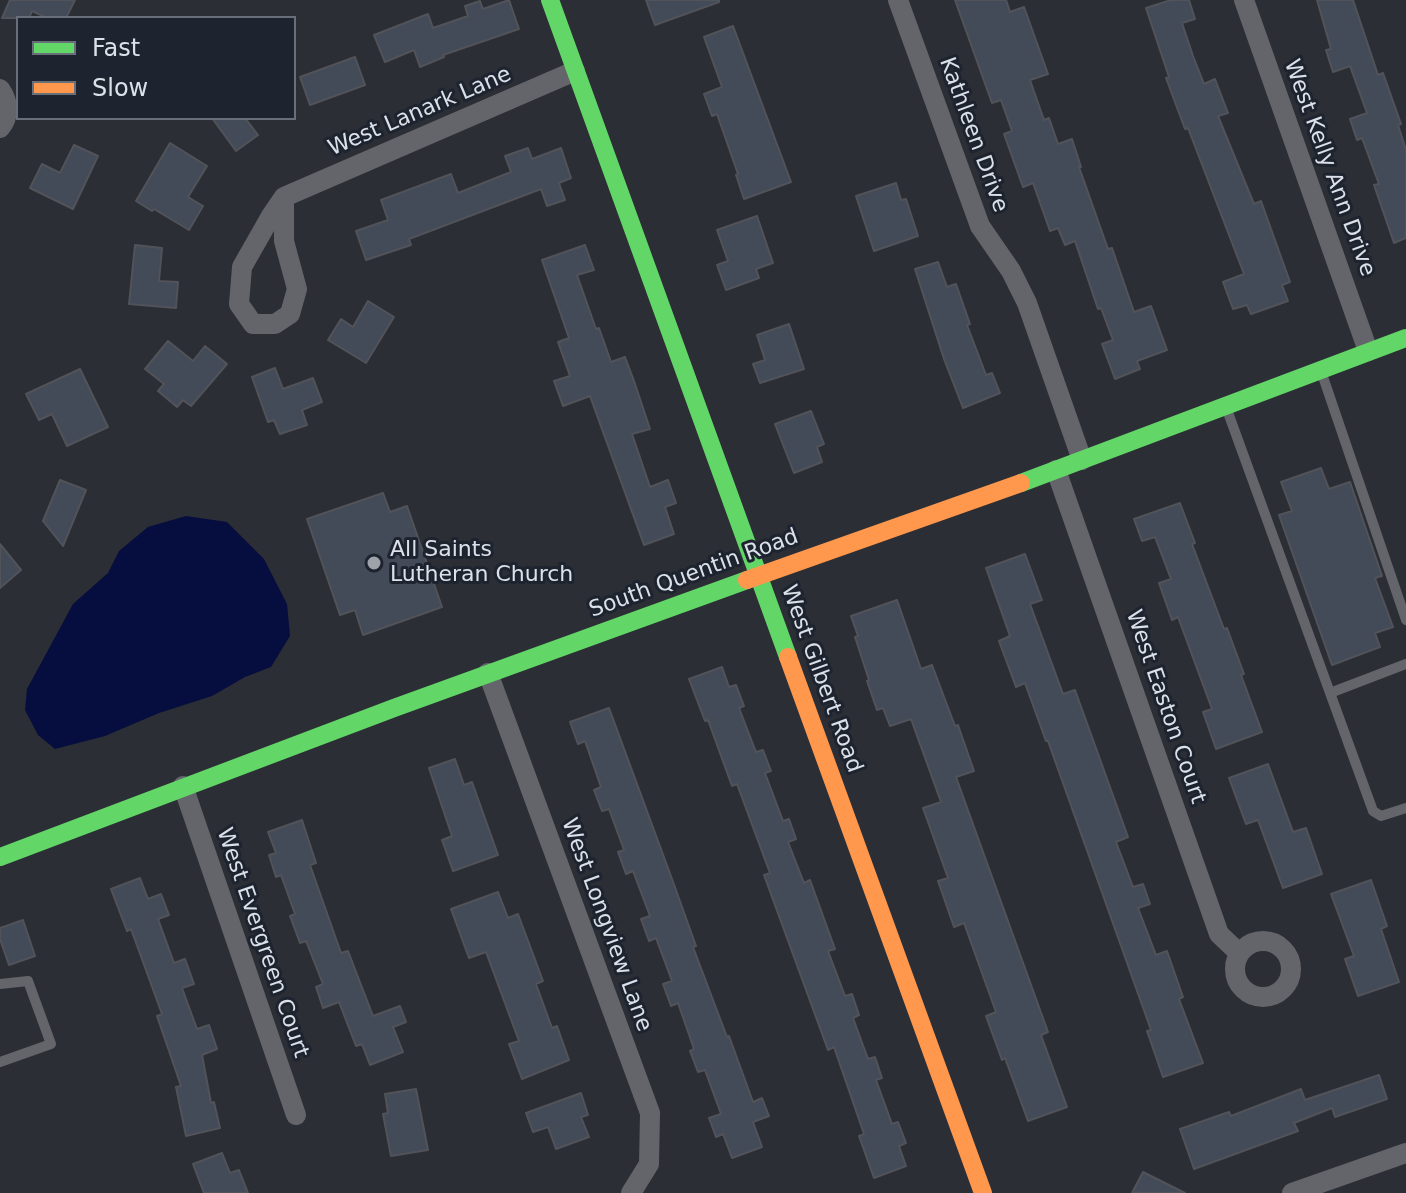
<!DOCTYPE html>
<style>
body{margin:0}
#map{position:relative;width:1406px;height:1193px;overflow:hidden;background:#2b2e35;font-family:"DejaVu Sans",sans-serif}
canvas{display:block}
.legend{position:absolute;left:16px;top:16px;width:280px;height:104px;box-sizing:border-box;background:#1d232f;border:2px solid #696f79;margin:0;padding:10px 14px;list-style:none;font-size:24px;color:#dce0e8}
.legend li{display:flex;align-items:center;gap:16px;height:40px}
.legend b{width:40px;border:2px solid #696f79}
</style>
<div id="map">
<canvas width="1406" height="1193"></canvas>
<ul class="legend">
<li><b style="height:10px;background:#63d668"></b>Fast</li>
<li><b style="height:10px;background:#ff974d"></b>Slow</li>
</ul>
</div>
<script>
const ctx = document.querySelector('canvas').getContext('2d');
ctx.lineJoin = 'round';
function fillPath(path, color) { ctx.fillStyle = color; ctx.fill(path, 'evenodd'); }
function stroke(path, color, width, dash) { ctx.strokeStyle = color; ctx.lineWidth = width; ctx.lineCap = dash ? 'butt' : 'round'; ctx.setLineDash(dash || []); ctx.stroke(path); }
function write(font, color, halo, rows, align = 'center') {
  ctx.font = font + ' "DejaVu Sans",sans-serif'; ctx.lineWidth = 6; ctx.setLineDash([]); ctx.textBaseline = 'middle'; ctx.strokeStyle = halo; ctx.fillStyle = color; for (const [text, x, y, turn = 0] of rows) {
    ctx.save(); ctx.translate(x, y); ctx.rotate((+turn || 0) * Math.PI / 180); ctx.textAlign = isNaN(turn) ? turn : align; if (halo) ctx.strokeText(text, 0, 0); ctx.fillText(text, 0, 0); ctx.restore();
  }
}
const water = new Path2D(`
 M186,516L227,522L264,559L287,604L290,636L271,667L245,677L212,696L159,713L105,736L55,749L38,735L25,710L27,689L73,604L108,573L119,551L148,527Z`);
const building = new Path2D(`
 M10,0H75L66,18H47L32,11L29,18H2Z
 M509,0L519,29L443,55L444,57L420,67L414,50L385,62L374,35L428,14L433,28L468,16L465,6L480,1L483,9Z
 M646,0H719V2L655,25Z
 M955,0H1006L1010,12L1024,7L1048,74L1030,80L1044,120L1049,118L1058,144L1072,139L1081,167H1079L1108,249L1112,248L1134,312L1151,306L1167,350L1137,361L1140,369L1115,379L1102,344L1113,340L1101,308L1098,309L1075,241L1065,245L1058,228L1050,231L1033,183L1023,187L1004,134L1012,131L1001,100L992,103Z
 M1171,0H1189L1195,19L1182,23L1193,56L1204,84L1215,79L1228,113L1218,116L1254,204L1261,201L1290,282L1282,285L1288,301L1251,314L1247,305L1233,309L1223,282L1244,274L1188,128L1185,129L1166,78L1169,77L1146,8Z
 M1317,0H1353L1378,75L1383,73L1401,124L1398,125L1406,150V238L1394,243L1374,185L1379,184L1362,138L1357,140L1350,119L1367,113L1350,66L1333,72L1326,50L1331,49Z
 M733,26L791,182L744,199L736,175L738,174L717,114L712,116L704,94L722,87L704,37Z
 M355,57L365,85L310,105L300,77Z
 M212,118H245L258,135L236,151Z
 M170,143L207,166L188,197L203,206L189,230L154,209L152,211L136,201Z
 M74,145L98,156L73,209L30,188L42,164L60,173Z
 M528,148L532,159L561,148L571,178L559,183L565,200L547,206L541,189L409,239L411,245L366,260L356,231L388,220L381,200L451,174L458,193L511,172L505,156Z
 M896,183L901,200L906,199L918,236L874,251L856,196Z
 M757,216L773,263L756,269L759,278L726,290L717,265L728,261L717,230Z
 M135,245L162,248L159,281L178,282L176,308L129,304Z
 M585,245L594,270L577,275L596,329L599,328L611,362L625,357L634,381L650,429L632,434L650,487L668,480L676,503L665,507L674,534L644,545L590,396L563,406L554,381L570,376L558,342L569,338L542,260Z
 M938,262L947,287L956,284L970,324L967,325L986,375L992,373L1000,393L963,408L944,359L915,269Z
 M368,301L394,317L366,363L328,340L341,319L353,327Z
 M789,324L804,369L760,383L753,364L765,360L757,335Z
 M168,341L193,361L205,346L227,364L191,406L183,400L177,407L158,391L164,384L145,369Z
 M275,368L283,389L313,378L322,402L302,410L307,425L280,434L274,420L268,422L252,377Z
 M80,369L108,427L67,446L52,414L39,420L26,394Z
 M811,411L824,444L817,447L822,462L794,473L775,424Z
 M1321,468L1329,489L1350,482L1382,576L1375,578L1393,627L1375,633L1380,647L1332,665L1279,515L1292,511L1281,482Z
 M60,480L86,490L63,546L43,521Z
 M383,493L390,512L407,506L442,607L363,635L355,610L340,615L307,519Z
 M1180,503L1195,543L1192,544L1224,629L1227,628L1244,674L1241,675L1262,732L1216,749L1203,712L1212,709L1178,617L1172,620L1159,583L1171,579L1155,537L1142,541L1134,519Z
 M0,544L21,570L0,588Z
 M1025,554L1042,600L1030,604L1063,694L1075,690L1128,837L1116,842L1133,887L1143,884L1150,904L1138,908L1156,955L1167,951L1183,997L1179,999L1203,1063L1163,1077L1147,1031L1151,1030L1048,741H1046L1025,683L1016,687L999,641L1010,636L986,568Z
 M897,600L921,669L932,665L955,726L958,725L974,771L956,777L1048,1032L1041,1035L1067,1107L1028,1121L1005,1058L1002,1060L986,1016L996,1012L964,923L954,927L938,881L948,878L923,808L941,802L911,719L890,726L883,708L877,710L867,681L869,680L855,637L858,636L851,616Z
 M722,667L729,687L736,685L744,706L739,708L756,752L763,750L771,771L765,773L783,821L789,819L796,839L788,842L804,883L810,880L835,949L828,951L845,996L852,994L859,1015L853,1018L868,1059L875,1057L882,1078L876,1080L892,1124L898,1122L906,1143L899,1146L906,1166L874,1178L859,1136L864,1134L834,1047L828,1050L764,875L770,873L737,784L732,786L708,720L705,721L689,679Z
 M609,708L672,879L696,946L693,947L727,1037L729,1036L753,1102L762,1098L769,1116L753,1122L762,1147L732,1158L723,1134L716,1137L709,1118L721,1114L705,1070L698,1072L690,1051L694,1049L678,1003L671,1006L663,984L672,981L656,938L649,941L641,919L650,916L633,871L626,874L618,852L624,850L609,809L602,811L594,790L601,787L585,741L578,744L570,722Z
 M455,759L464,785L472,782L498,855L453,871L442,840L452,836L429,768Z
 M1268,764L1293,832L1306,828L1322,874L1283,888L1258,820L1246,824L1229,778Z
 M302,820L316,863L310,865L341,953L348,951L373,1016L400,1006L406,1022L393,1027L403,1052L370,1065L362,1044L356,1046L339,1002L323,1008L316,987L323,984L306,941L300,943L290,916L295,914L281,875L276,877L269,855L276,853L268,832Z
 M140,878L148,899L161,894L169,915L158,919L174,963L185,959L194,984L182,988L197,1029L209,1025L217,1049L202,1055L211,1103L214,1102L220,1128L186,1136L176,1087L181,1086L157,1016L162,1014L131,929L127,931L111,889Z
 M1371,880L1387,926L1381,929L1399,982L1358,996L1345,959L1354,956L1331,894Z
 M498,892L508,918L518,914L543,981L536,984L552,1028L557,1026L569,1060L522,1079L509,1044L519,1041L486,952L469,958L451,909Z
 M23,920L35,956L9,965L0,939V928Z
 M1379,1075L1387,1099L1335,1117L1332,1108L1294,1123L1298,1131L1194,1169L1180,1129L1229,1112L1231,1116L1301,1089L1305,1100Z
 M416,1089L428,1150L391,1156L383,1114L388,1113L385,1094Z
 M581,1093L588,1115L581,1117L589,1137L556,1149L548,1127L533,1132L526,1113Z
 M222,1153L230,1173L239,1170L248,1193H204L193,1164Z
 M1143,1172L1185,1193H1132Z`);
const lane = new Path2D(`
 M1321,371L1406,620
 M1226,407L1373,811L1381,816L1406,808
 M1330,693L1406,664
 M0,984L28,981L51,1044L0,1062`);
const street = new Path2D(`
 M898,0L980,226L1011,271L1027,303L1082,460
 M1244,0L1368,351
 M0,89C9,102 10,116 0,128
 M284,197V241L297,289L290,314L275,324H253L239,304L242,267L271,216L284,197L575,71
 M1056,470L1219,934L1239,953
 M488,673L650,1113L649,1164L631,1193
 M183,786L296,1115
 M1235 969a28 28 0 1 1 56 0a28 28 0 1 1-56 0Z
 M1292,1193L1406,1153`);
const fast = new Path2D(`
 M550,0L788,657
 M1021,483L1406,338
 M0,857L394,708L747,580`);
const slow = new Path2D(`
 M747,580L1021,483
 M788,657L983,1193`);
const markers = [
 [374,563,8,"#9ea2a9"]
];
const streetNames = [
 ["West Lanark Lane",420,112,-23],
 ["Kathleen Drive",973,135,70],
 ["West Kelly Ann Drive",1329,168,70],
 ["South Quentin Road",694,574,-20],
 ["West Gilbert Road",821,679,70],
 ["West Easton Court",1165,707,71],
 ["West Longview Lane",606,925,70],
 ["West Evergreen Court",262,943,71]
];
const poiNames = [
 ["All Saints",390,550],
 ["Lutheran Church",390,575]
];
fillPath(water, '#060d3f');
fillPath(building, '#434a58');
stroke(building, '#515359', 2);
stroke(lane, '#64656a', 10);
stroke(street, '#64656a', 20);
stroke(fast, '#63d668', 18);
stroke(slow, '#ff974d', 18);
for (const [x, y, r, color] of markers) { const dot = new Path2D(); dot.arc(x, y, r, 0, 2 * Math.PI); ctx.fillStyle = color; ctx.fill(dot); stroke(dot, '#1d232f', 3); }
write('22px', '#dce0e8', '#1d232f', streetNames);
write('22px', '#dce0e8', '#1d232f', poiNames, 'left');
</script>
